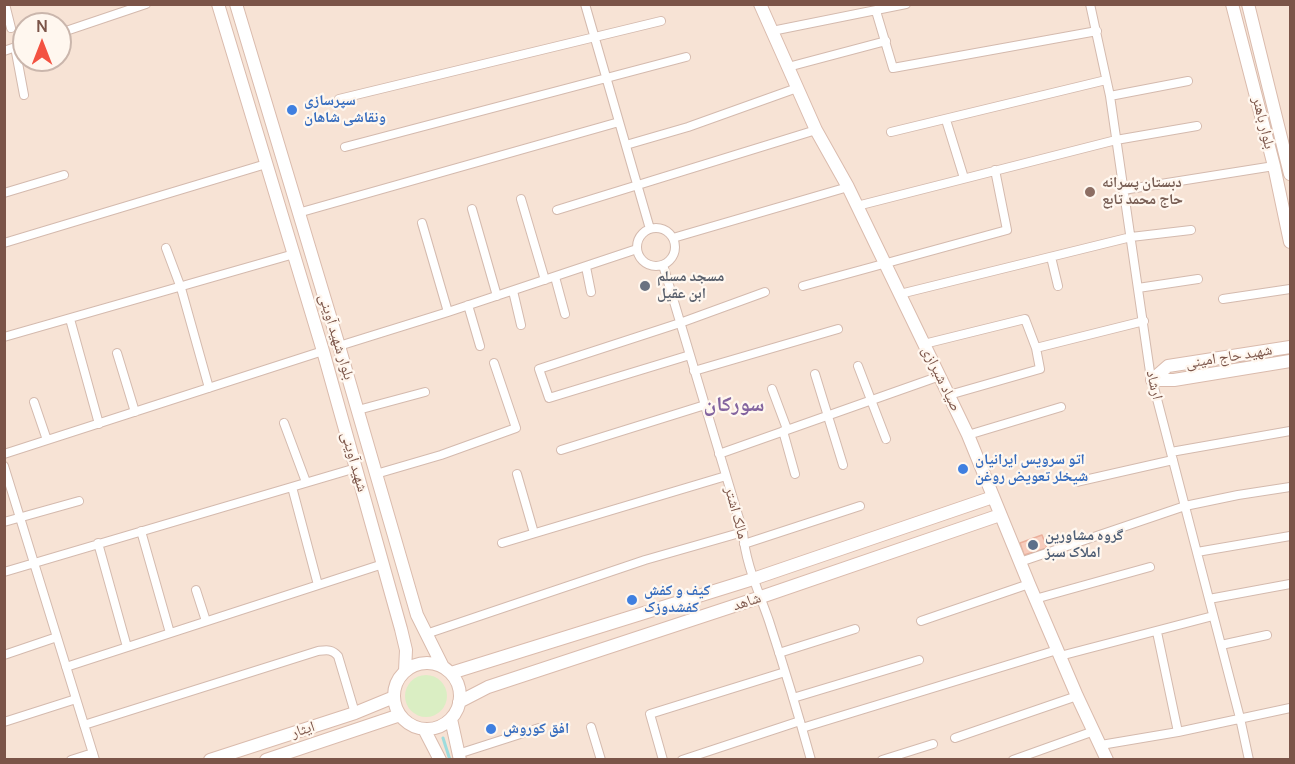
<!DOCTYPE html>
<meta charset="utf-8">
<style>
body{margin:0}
#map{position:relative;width:1295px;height:764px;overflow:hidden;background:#fef2e7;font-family:Manrope,sans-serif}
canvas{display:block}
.frame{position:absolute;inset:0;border:6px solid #7b5448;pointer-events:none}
.north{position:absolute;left:12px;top:12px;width:60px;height:60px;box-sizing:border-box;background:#fff7ef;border:2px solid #cab6ac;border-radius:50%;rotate:0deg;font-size:16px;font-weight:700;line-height:24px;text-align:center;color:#7b5448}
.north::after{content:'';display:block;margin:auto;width:21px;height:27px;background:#f35241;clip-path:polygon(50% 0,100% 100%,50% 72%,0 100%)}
</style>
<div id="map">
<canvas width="1295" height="764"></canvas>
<div class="frame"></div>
<div class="north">N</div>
</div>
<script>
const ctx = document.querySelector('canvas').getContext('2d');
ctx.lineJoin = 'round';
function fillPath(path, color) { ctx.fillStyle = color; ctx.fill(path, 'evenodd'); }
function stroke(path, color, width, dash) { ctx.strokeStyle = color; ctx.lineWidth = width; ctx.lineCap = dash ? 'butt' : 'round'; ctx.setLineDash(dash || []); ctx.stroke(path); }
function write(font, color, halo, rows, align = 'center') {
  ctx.font = font + ' Manrope,"Noto Naskh Arabic",sans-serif'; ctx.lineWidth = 4.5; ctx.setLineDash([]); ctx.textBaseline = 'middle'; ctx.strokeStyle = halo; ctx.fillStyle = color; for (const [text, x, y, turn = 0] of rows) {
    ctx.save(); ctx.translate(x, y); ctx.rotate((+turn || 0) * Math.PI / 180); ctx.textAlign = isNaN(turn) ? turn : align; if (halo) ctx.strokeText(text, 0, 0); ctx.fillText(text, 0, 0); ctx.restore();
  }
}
const residential = new Path2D(`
 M5,5H1290V759H5ZM24,24H60V60H24Z`);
const green = new Path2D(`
 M405 696a21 21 0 1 1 42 0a21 21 0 1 1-42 0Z`);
const stream = new Path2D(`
 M443,738L450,760`);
const building = new Path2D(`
 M1042,535L1047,548L1024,555L1020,543Z`);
const street = new Path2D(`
 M5,4L11,28
 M585,4L650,229
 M1090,4L1110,96L1150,372L1240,718L1249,760
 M876,11L893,68L1097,31
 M772,31L906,4
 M60,33L146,4
 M15,47L24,95
 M4,51L24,44
 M788,67L886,41
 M1110,96L1188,81
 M339,99L661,21
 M946,120L964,178
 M891,132L1106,80
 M626,145L688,127L797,88
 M345,147L686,57
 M1123,190L1274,166
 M4,193L64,175
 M521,199L545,280
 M857,206L1116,140L1197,126
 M472,209L497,296
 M557,210L816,130
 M298,213L619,122
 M422,223L448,312
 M637 247a19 19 0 1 1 38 0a19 19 0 1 1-38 0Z
 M673,238L848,187
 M4,243L266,164
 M166,248L181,288L209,388
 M1051,257L1058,286
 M663,265L743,532C745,563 759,592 769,621C784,667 798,713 811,760
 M586,267L591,292
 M555,277L565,314
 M803,286L1007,230L995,170
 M1138,288L1198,279
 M513,291L521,325
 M900,294L1131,237L1191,230
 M1223,299L1290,289
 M468,305L480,346
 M70,319L99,424
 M4,337L294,254
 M924,344L1025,319L1036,348L1040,369L949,395
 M339,346L448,312L637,249
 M1036,348L1144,321
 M117,353L135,412
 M690,355L549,398L539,369L680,323L765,292
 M858,366L886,439
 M694,371L838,329
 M815,374L843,465
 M772,389L787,429
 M34,402L47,440
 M358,410L425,392
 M284,423L306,482
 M783,431L795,474
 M968,435L1061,407
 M561,450L705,405
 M1171,452L1290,431
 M4,454L323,351
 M719,454L940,376
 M4,466L95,760
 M376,474L441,455L516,428L494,363
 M517,474L534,533
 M1076,482L1173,460
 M292,487L318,585
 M4,522L79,501
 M141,531L170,633
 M98,543L127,647
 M502,543L726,476
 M744,544L860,506
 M1197,552L1290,536
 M1020,562L1185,506L1238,495L1290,487
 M4,572L356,468
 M196,590L206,621
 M1035,599L1150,567
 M1209,599L1290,584
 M921,621L1029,584
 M1157,632L1178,732
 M426,634L645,560L743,532
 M1221,645L1267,635
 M779,653L855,629
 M4,655L57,637
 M1060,656L1213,616
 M66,667L383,564
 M793,698L919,660
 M4,722L76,699
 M84,725L318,651C327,650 332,649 338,656L355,713
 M591,727L601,760
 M802,728L1057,650
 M955,738L1077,696
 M1101,745L1178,732L1290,708
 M458,754L539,728
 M71,760L93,753
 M663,760L650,714L785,672
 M682,760L800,721
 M882,760L933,744
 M1013,760L1094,731`);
const secondary = new Path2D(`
 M218,4L323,351L401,629L406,650L405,671
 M236,4L339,346L417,615L443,667
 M760,4L816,130L848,187L968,435L1029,584L1077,696L1107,760
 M1232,4L1274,166L1290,242
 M1248,4L1290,174
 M1290,347L1168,366L1152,380H1174L1290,361
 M394 696a33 33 0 1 1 66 0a33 33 0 1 1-66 0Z
 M451,673L753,579L993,497
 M459,702L488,687L761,597L1000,515
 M451,719L460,760
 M424,729L440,760
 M210,760L355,713L394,697
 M266,760L400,715`);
const markers = [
 [292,110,6,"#3f7fe0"],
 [1090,192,6,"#8d6e63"],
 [645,286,6,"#6b7280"],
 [963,469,6,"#3f7fe0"],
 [1033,545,6,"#5c6f8a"],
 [632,600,6,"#3f7fe0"],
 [491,729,6,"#3f7fe0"]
];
const shopNames = [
 ["سپرسازی",304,101],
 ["و‌نقاشی شاهان",304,118],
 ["اتو سرویس ایرانیان",975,460],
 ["شیخلر تعویض روغن",975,477],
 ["کیف و کفش",644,591],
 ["کفشدوزک",644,608],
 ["افق کوروش",503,729]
];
const streetNames = [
 ["بلوار باهنر",1263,123,76],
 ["بلوار شهید آوینی",336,337,73],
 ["شهید حاج امینی",1229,357,-9],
 ["صیاد شیرازی",941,379,64],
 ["ارشاد",1154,385,77],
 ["شهید آوینی",354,462,74],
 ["مالک اشتر",736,513,75],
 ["شاهد",747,602,-18],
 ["ایثار",303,730,-18]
];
const educationNames = [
 ["دبستان پسرانه",1102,183],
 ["حاج محمد تابع",1102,200]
];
const worshipNames = [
 ["مسجد مسلم",657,277],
 ["ابن عقیل",657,294]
];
const serviceNames = [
 ["گروه مشاورین",1045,536],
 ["املاک سبز",1045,553]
];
const districtNames = [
 ["سورکان",734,405]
];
fillPath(residential, '#f7e3d5');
fillPath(green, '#daeec3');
stroke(stream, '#9edcdd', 3);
fillPath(building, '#f7ccbc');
stroke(building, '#ebaf9b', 1.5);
stroke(street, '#d4baae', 10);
stroke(secondary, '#dabbad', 14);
stroke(street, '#fff', 8);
stroke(secondary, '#fff', 12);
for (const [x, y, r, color] of markers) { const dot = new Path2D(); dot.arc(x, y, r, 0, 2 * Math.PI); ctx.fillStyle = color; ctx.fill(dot); stroke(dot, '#fff7ef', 2); }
write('bold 15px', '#366cbe', '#fff7ef', shopNames, 'left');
write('15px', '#7b5448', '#fff7ef', streetNames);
write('bold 15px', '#785e54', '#fff7ef', educationNames, 'left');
write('bold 15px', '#5b616d', '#fff7ef', worshipNames, 'left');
write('bold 15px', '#4e5e75', '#fff7ef', serviceNames, 'left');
write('bold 21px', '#83649f', '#fff7ef', districtNames);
</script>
